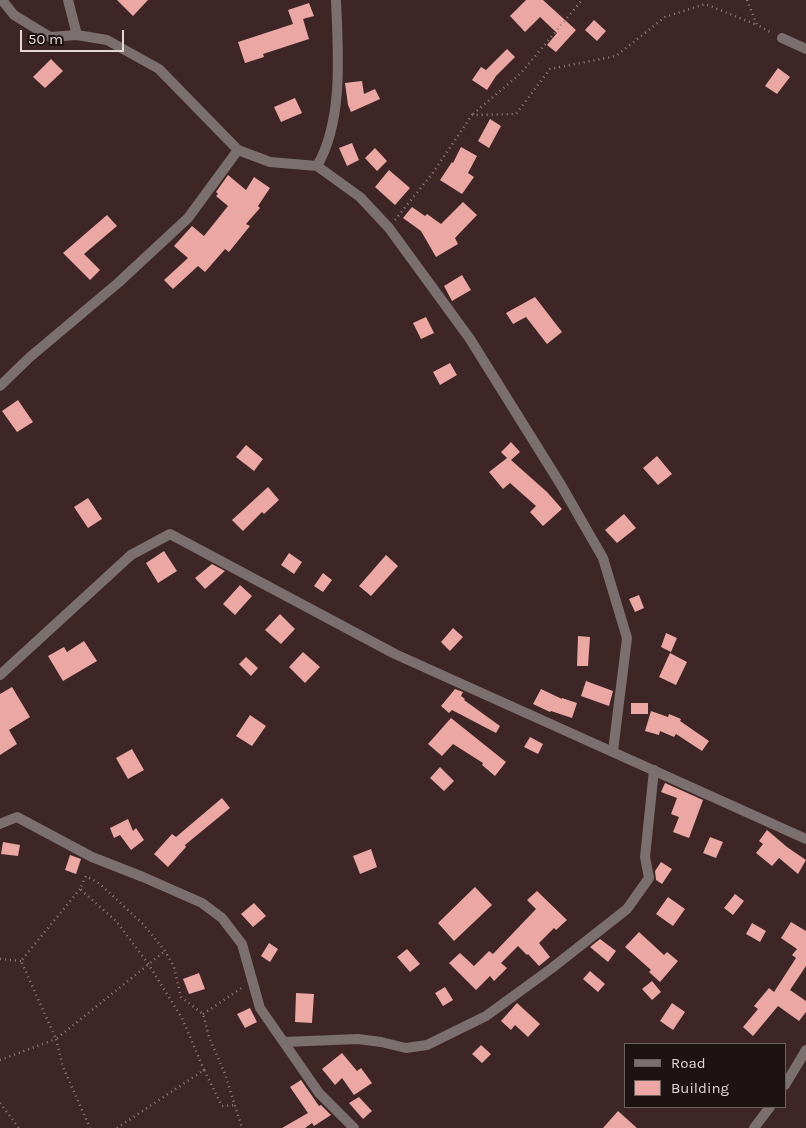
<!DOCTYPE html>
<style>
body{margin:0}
#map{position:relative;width:806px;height:1128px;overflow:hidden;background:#3e2626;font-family:Karla,sans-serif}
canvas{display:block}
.legend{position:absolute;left:624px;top:1043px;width:162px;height:65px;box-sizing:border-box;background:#1d1312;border:1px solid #6d6160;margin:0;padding:6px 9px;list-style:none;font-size:15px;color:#e5d6d5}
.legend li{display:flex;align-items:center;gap:10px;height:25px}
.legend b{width:25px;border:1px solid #6d6160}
.scale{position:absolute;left:20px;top:30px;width:104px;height:22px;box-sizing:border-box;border:2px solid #e5d6d5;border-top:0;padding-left:6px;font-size:15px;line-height:18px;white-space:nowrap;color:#e5d6d5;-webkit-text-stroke:4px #1d1312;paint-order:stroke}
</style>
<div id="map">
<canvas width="806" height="1128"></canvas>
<ul class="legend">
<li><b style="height:6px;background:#7c6f6f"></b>Road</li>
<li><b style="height:14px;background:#eaa7a4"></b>Building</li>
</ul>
<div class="scale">50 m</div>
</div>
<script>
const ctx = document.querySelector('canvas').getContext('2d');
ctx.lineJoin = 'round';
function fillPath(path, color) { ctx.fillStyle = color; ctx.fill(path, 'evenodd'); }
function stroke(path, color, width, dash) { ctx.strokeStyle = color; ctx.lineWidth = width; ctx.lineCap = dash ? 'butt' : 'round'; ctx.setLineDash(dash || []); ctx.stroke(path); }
const building = new Path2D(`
 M117,0H148L133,16Z
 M526,0H543L576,30L556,52L547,45L557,33L540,17L525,32L510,16Z
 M309,3L314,16L303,19L309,39L263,54L264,57L245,63L238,42L293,24L288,10Z
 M594,20L606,31L597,41L585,30Z
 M507,49L515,57L496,76L487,90L472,80L481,67L486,70Z
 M51,59L63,71L45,88L33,77Z
 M778,68L790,77L777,94L765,86Z
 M362,81L364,94L375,89L380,99L351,112L348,105L345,83Z
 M295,98L302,113L281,122L274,107Z
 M490,119L501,126L489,148L478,141Z
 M352,143L359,160L347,166L339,148Z
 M461,147L477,156L468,173L474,177L462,194L440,180L452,162L453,163Z
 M375,148L387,161L377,171L365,158Z
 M389,170L410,188L395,205L375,187Z
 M228,175L246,190L254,177L270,188L258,206L260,208L246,224L250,226L229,252L225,249L205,272L198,266L173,289L164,280L188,258L174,246L192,226L204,236L228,206L216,196L218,194L216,192Z
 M463,202L477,215L455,238L458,244L436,257L421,231L403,218L412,207L425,216L427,214L441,224Z
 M107,215L117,226L84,254L100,270L90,280L63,253Z
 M462,275L471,290L452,301L444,286Z
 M535,297L562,332L547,344L526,317L513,324L506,313Z
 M426,317L434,333L421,339L413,323Z
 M450,363L457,375L440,385L433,372Z
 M18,400L33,422L17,432L2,411Z
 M511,442L520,452L511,460L547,492L562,509L543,526L530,512L536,506L510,483L503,489L489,472L507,458L501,452Z
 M246,445L263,459L254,471L236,457Z
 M657,456L672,474L658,485L643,468Z
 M268,487L279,500L264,514L262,512L243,531L232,520Z
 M88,498L102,519L88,528L74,507Z
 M624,514L636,528L617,543L605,530Z
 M164,551L177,571L158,583L146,563Z
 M289,553L302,562L294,574L281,565Z
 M386,555L398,566L371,596L359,586Z
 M212,564L225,571L205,589L195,578Z
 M323,573L332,580L323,592L314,586Z
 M240,585L252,596L235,615L223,604Z
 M639,595L644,608L635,612L629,599Z
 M280,614L295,629L281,644L265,630Z
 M453,628L463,637L450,651L441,642Z
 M666,633L677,638L671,652L661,647Z
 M578,636L590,637L588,666H577Z
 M84,641L97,661L63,681L48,656L64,647L67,652Z
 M303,652L320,667L305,683L289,667Z
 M670,653L687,662L676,685L659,677Z
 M246,657L258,668L251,676L239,664Z
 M586,681L613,691L609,706L581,696Z
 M12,687L30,717L9,730L17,744L0,755V694Z
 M455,689L463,692L461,696L465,699L464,700L500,726L496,733L452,710L449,713L441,706Z
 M541,689L562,699V698L577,703L572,718L551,711L550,712L533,704Z
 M631,703H648V714H631Z
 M651,711L668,717L669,714L681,719L680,721L709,741L702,751L676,734L674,737L660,731L659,735L645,731Z
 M250,715L266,726L252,746L236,736Z
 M451,718L506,762L495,776L482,765L483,763L453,744L442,756L428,744Z
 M530,737L543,744L538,754L524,747Z
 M132,749L144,770L128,779L116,758Z
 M440,767L454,781L444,791L430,778Z
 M665,783L703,800L689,838L673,832L679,817L671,814L677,798L661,792Z
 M222,798L230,808L185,845L186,847L168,867L154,854L172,834L176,837Z
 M128,819L133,831L136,828L144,840L131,850L120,835L114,838L110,828Z
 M767,830L787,847L806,860L798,874L779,858L772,866L756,853L763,844L759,841Z
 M710,837L723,842L716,858L703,853Z
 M3,842L20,845L18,856L1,854Z
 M371,849L377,867L360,874L353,856Z
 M70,855L81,859L76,874L65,870Z
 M661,862L672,869L662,884L656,880L655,871Z
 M475,887L492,905L454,941L438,923Z
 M537,891L567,920L556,930L554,928L539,943L550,957L539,966L528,954L527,955L518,946L501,963L507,968L494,981L490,976L476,990L449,963L460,953L474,966L489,951L493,954L536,909L527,900Z
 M735,894L744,901L733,915L724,908Z
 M668,897L685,909L673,926L656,914Z
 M254,903L266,916L253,927L241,914Z
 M791,922L806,931V966L790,990L806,1001V1012L799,1021L778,1006L753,1036L743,1027L758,1009L754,1006L769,988L774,992L796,958L792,955L797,949L781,938Z
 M752,923L766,931L760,942L746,934Z
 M639,932L664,955L667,952L678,961L660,982L649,972L651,970L625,947Z
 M600,939L616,951L608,962L590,947Z
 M269,943L278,949L270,962L261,956Z
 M407,949L420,964L410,972L397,957Z
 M590,971L605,984L598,992L583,979Z
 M199,973L205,989L189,994L183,979Z
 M652,981L661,992L652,1000L642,989Z
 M445,987L453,1000L443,1006L435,993Z
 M296,993L314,994L312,1023L295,1022Z
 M517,1003L540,1024L528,1037L515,1025L511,1030L501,1021Z
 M672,1003L685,1012L673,1030L660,1021Z
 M250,1008L257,1022L245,1028L237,1014Z
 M481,1045L491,1054L482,1063L472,1054Z
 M342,1053L357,1071L361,1068L372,1083L354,1095L342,1078L335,1085L322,1069Z
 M301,1080L319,1106L321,1105L331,1115L314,1126L312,1123L305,1128H282L308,1113L290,1087Z
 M359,1097L372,1111L363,1119L349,1103Z
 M618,1111L637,1128H603Z`);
const path = new Path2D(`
 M747,0L757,25L772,33
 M473,114L521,73L582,0
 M395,220L432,174L472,115L516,114L550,69L616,56L665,17L705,4L757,25
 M80,889L21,961L56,1039L165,951
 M0,959L21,961
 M203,1014L243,987
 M0,1060L56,1039L63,1067L90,1128
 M204,1070L182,1018L149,965L116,921L80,889L86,876L100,884L143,924L165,951L174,967L181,997L203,1014L209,1037L225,1074L242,1128
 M0,1103L19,1128
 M117,1128L204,1070L222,1106L235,1105`);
const street = new Path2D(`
 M2,0L14,15L50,37L77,35L107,40L159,69L238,150L270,162L317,166L360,197L389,228L470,339L561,485L603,558L627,638L613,751
 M68,0L77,35
 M782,38L806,49
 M317,166C344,120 338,51 336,0
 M0,386L30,357L118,283L188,218L238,150
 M0,675L131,555L170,534L395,654L806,839
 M0,824L17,817L92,857L143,877L202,903L222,918L242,944L260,1008L319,1093L354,1128
 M284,1042L358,1039L381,1042L406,1048L427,1045L486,1016L552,968L627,909L649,878L645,857L654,770
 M785,1085L806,1050
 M754,1128L770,1107`);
fillPath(building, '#eaa7a4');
stroke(path, '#927f7e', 2.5, [1, 4]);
stroke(street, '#7c6f6f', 10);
</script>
